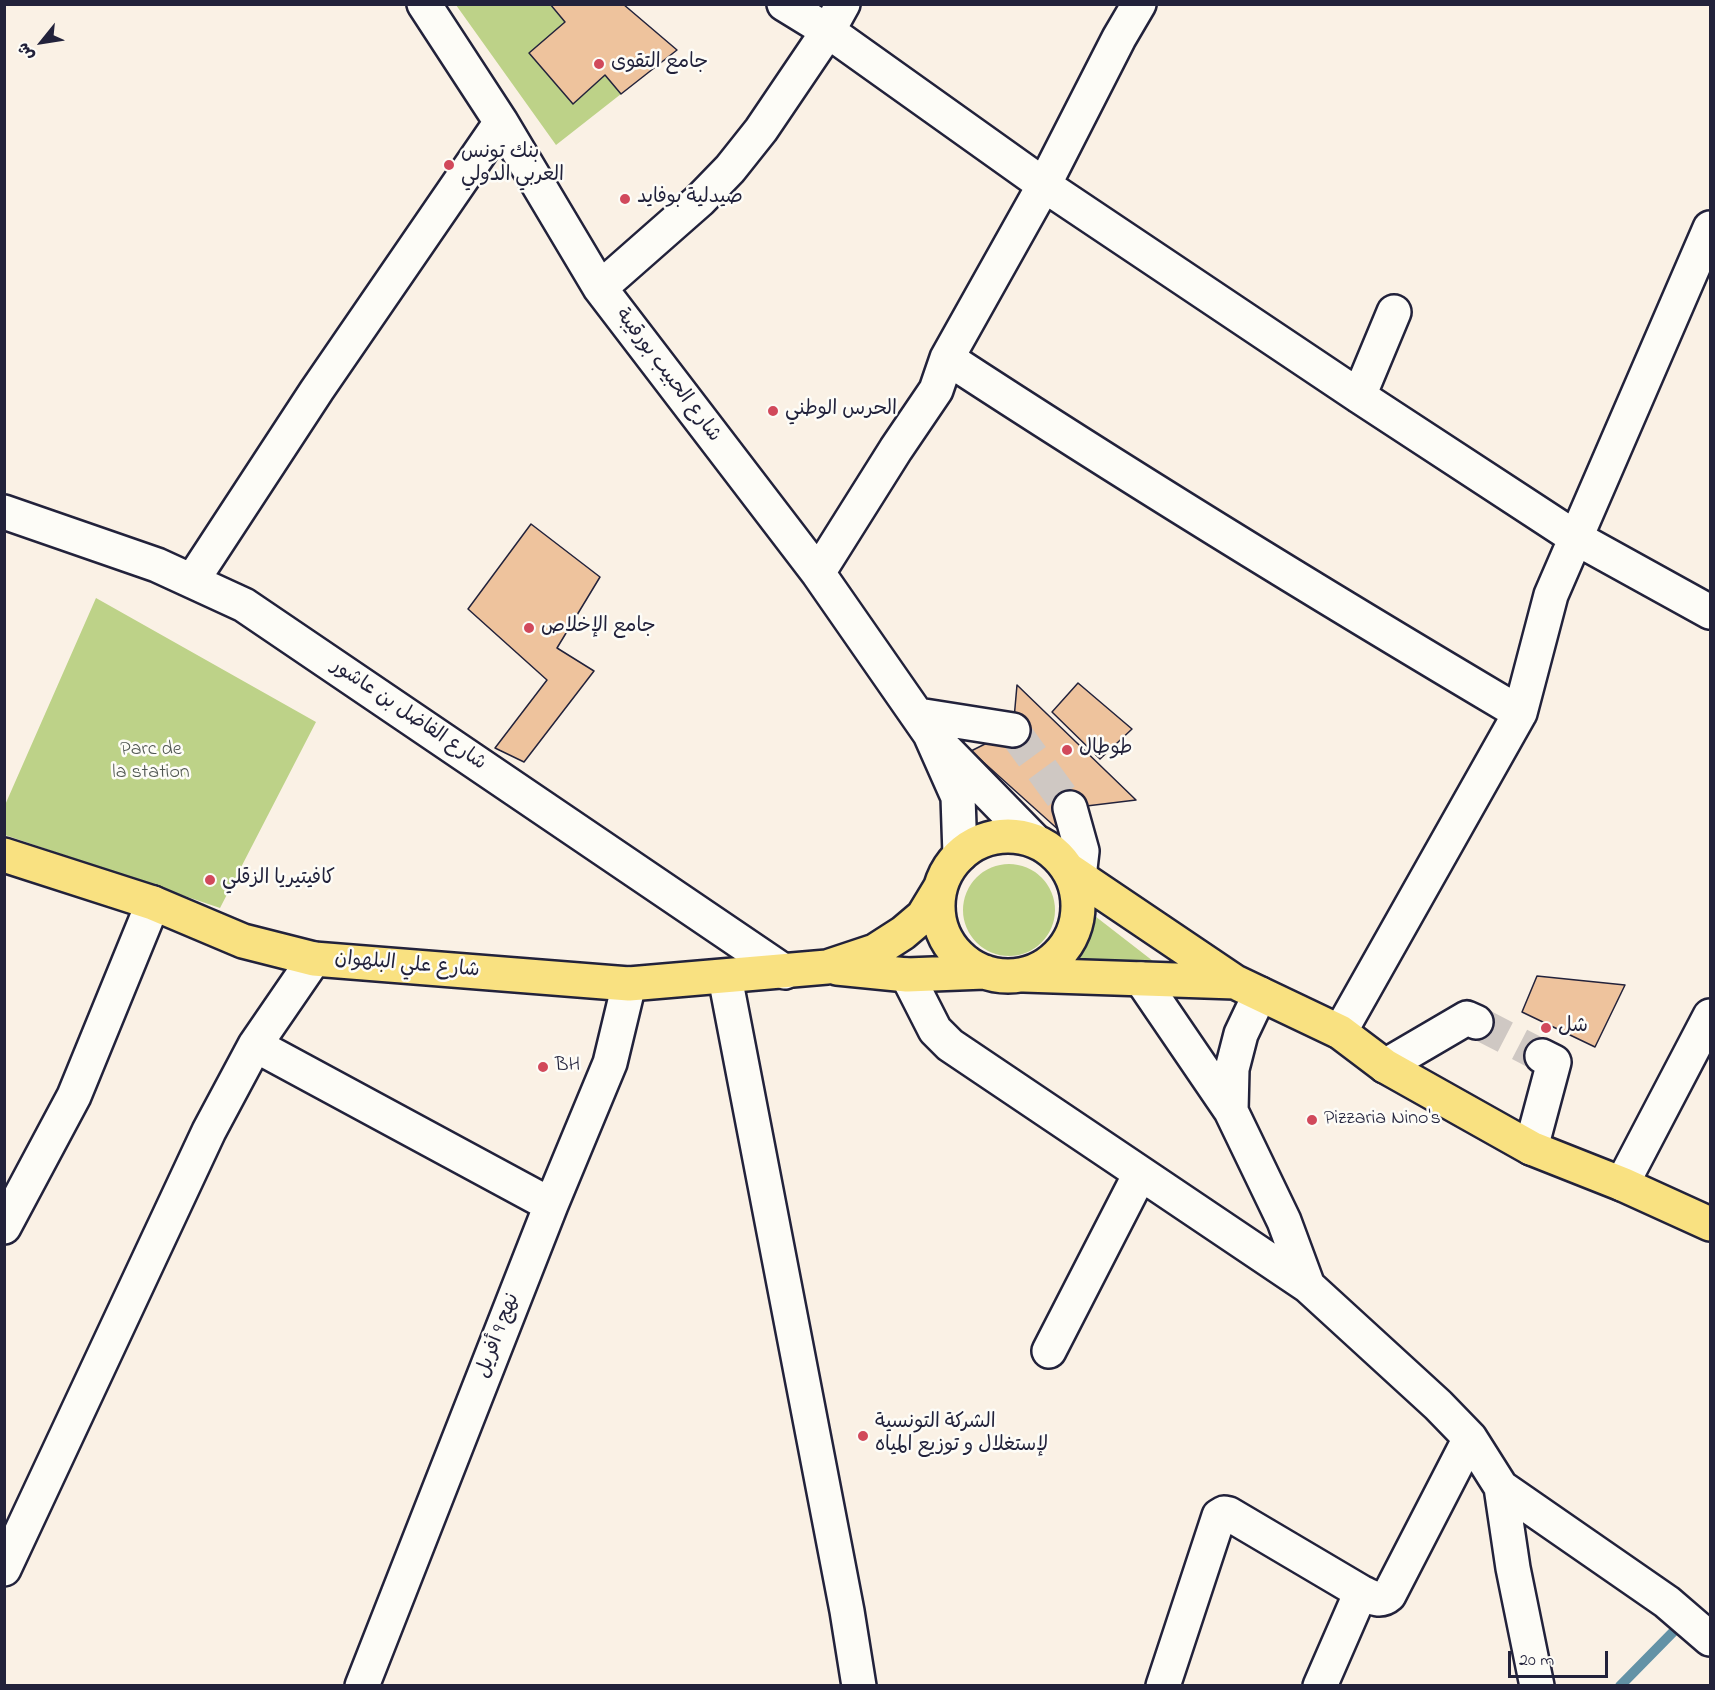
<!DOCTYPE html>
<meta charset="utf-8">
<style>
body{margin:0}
#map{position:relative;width:1715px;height:1690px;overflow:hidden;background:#faf1e5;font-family:"Indie Flower","Playpen Sans Arabic",sans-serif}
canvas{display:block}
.frame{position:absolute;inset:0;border:6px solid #22223b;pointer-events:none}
.north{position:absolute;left:12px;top:12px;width:60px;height:60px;-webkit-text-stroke:4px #fdfcf7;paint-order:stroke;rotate:240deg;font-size:16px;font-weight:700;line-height:24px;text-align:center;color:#22223b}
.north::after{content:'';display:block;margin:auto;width:21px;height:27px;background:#22223b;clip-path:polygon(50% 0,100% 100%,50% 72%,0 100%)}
.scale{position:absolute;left:1508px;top:1651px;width:100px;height:27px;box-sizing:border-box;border:3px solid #22223b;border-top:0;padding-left:8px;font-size:18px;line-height:21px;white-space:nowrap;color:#22223b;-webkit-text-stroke:4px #fdfcf7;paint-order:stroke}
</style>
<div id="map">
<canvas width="1715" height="1690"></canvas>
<div class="frame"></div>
<div class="north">ش</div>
<div class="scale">20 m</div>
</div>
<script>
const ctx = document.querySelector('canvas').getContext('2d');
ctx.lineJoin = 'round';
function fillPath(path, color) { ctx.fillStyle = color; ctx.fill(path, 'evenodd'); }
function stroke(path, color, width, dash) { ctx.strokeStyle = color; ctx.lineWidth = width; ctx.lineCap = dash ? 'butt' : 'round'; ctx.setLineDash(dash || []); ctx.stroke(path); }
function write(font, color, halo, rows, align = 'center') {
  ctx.font = font + ' "Indie Flower","Playpen Sans Arabic",sans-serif'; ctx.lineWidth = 5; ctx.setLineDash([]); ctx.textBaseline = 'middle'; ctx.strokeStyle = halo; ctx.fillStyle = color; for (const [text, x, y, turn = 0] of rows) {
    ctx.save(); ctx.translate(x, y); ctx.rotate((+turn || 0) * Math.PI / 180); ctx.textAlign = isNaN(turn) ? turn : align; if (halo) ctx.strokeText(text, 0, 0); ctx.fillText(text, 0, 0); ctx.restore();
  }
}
const green = new Path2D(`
 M456,5H550L565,22L530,54L573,104L605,75L621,94L556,145Z
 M96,598L316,722L220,908L5,835V805Z
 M963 910a46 46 0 1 1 92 0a46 46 0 1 1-92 0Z
 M1082,906L1162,968L1059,967Z`);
const stream = new Path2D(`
 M1620,1686L1677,1628`);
const building = new Path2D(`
 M550,4H623L677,50L621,94L605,75L573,104L529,53L565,22Z
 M531,524L600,577L557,648L594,671L524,762L495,748L547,680L468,609Z
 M1078,683L1132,729L1100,759L1052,712Z
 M1017,685L1136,800L1070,808L1082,851L971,751L1013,730Z
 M1537,976L1625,985L1595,1047L1522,1012Z`);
const minorTunnel = new Path2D(`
 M1013,730L1070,808
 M1476,1022L1542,1056`);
const minor = new Path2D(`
 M424,4L501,122L600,288L818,573L930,734L958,797L960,855
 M784,4L828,31L1044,185L1359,396L1576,538L1710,612
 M600,288L700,200L730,169L761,130L828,31L843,4
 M947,358C1135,481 1326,598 1520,713
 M1359,396L1394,312
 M4,512L157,565L244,605L785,972
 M818,573L896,449L936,390L947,358L1044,185L1119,38L1139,4
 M192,581L317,390L501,122
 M918,715L1013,730
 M946,750L1033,839
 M1070,808L1082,851L1079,877
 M907,975L935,1030L950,1045L1308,1286L1438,1405L1470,1438L1501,1487L1667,1602L1710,1639
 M725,977L847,1611L859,1686
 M1141,979L1231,1111L1284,1221L1308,1286
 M1340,1032L1520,713L1551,595L1710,228
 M255,1045L551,1205
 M1385,1066L1467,1018L1476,1022
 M1231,1111L1232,1069L1241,1034L1260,994
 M1531,1148L1554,1062L1542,1056
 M1622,1184L1710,1016
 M4,1227L74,1096L153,903
 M1049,1351L1140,1174
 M1501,1487L1513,1568L1537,1686
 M4,1569L209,1131L255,1045L314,959
 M362,1686L551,1205L610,1063L629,984
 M1163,1686L1219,1516L1224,1513L1229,1514L1361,1592C1371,1597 1380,1603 1389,1595L1470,1438
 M1320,1686L1361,1592`);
const major = new Path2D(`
 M938 906a70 70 0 1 1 140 0a70 70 0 1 1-140 0Z
 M4,855L153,903L243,941L314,959L629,984L827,967L875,951L903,933L923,916L940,888
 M1069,870L1235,982L1340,1032L1385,1066L1531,1148L1622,1184L1710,1224
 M837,968L907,975L985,972
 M1024,975L1235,982`);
const markers = [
 [599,64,6,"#d1495b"],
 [449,165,6,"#d1495b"],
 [625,199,6,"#d1495b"],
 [773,411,6,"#d1495b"],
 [529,628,6,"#d1495b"],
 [1067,750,6,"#d1495b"],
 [210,880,6,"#d1495b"],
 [1546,1028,6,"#d1495b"],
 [543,1067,6,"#d1495b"],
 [1312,1120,6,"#d1495b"],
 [863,1436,6,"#d1495b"]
];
const poiNames = [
 ["جامع التقوى",611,64],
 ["بنك تونس",461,154],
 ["العربي الدولي",461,177],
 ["صيدلية بوفايد",637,199],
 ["الحرس الوطني",785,411],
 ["جامع الإخلاص",541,628],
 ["طوطال",1079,750],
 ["كافيتيريا الزقلي",222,880],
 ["شل",1558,1028],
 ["BH",555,1067],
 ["Pizzaria Nino's",1324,1120],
 ["الشركة التونسية",875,1424],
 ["لإستغلال و توزيع المياه",875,1447]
];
const streetNames = [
 ["شارع الحبيب بورقيبة",667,376,53],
 ["شارع الفاضل بن عاشور",408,716,34],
 ["شارع علي البلهوان",407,966,5],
 ["نهج 9 أفريل",499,1336,-69]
];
const parkNames = [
 ["Parc de",151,751],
 ["la station",151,774]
];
fillPath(green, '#bdd288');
stroke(stream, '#6392a6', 10);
fillPath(building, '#eec39d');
stroke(building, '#22223b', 1.5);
stroke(minorTunnel, '#cfc8c3', 33, [33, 16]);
stroke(minor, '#22223b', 38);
stroke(major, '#22223b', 38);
stroke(minor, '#fdfcf7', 33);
stroke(major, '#f9e181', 33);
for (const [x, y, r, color] of markers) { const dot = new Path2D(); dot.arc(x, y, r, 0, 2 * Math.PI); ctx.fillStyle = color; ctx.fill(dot); stroke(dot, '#fdfcf7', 2); }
write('20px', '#22223b', '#fdfcf7', poiNames, 'left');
write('20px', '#22223b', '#fdfcf7', streetNames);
write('20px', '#505752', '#fdfcf7', parkNames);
</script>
